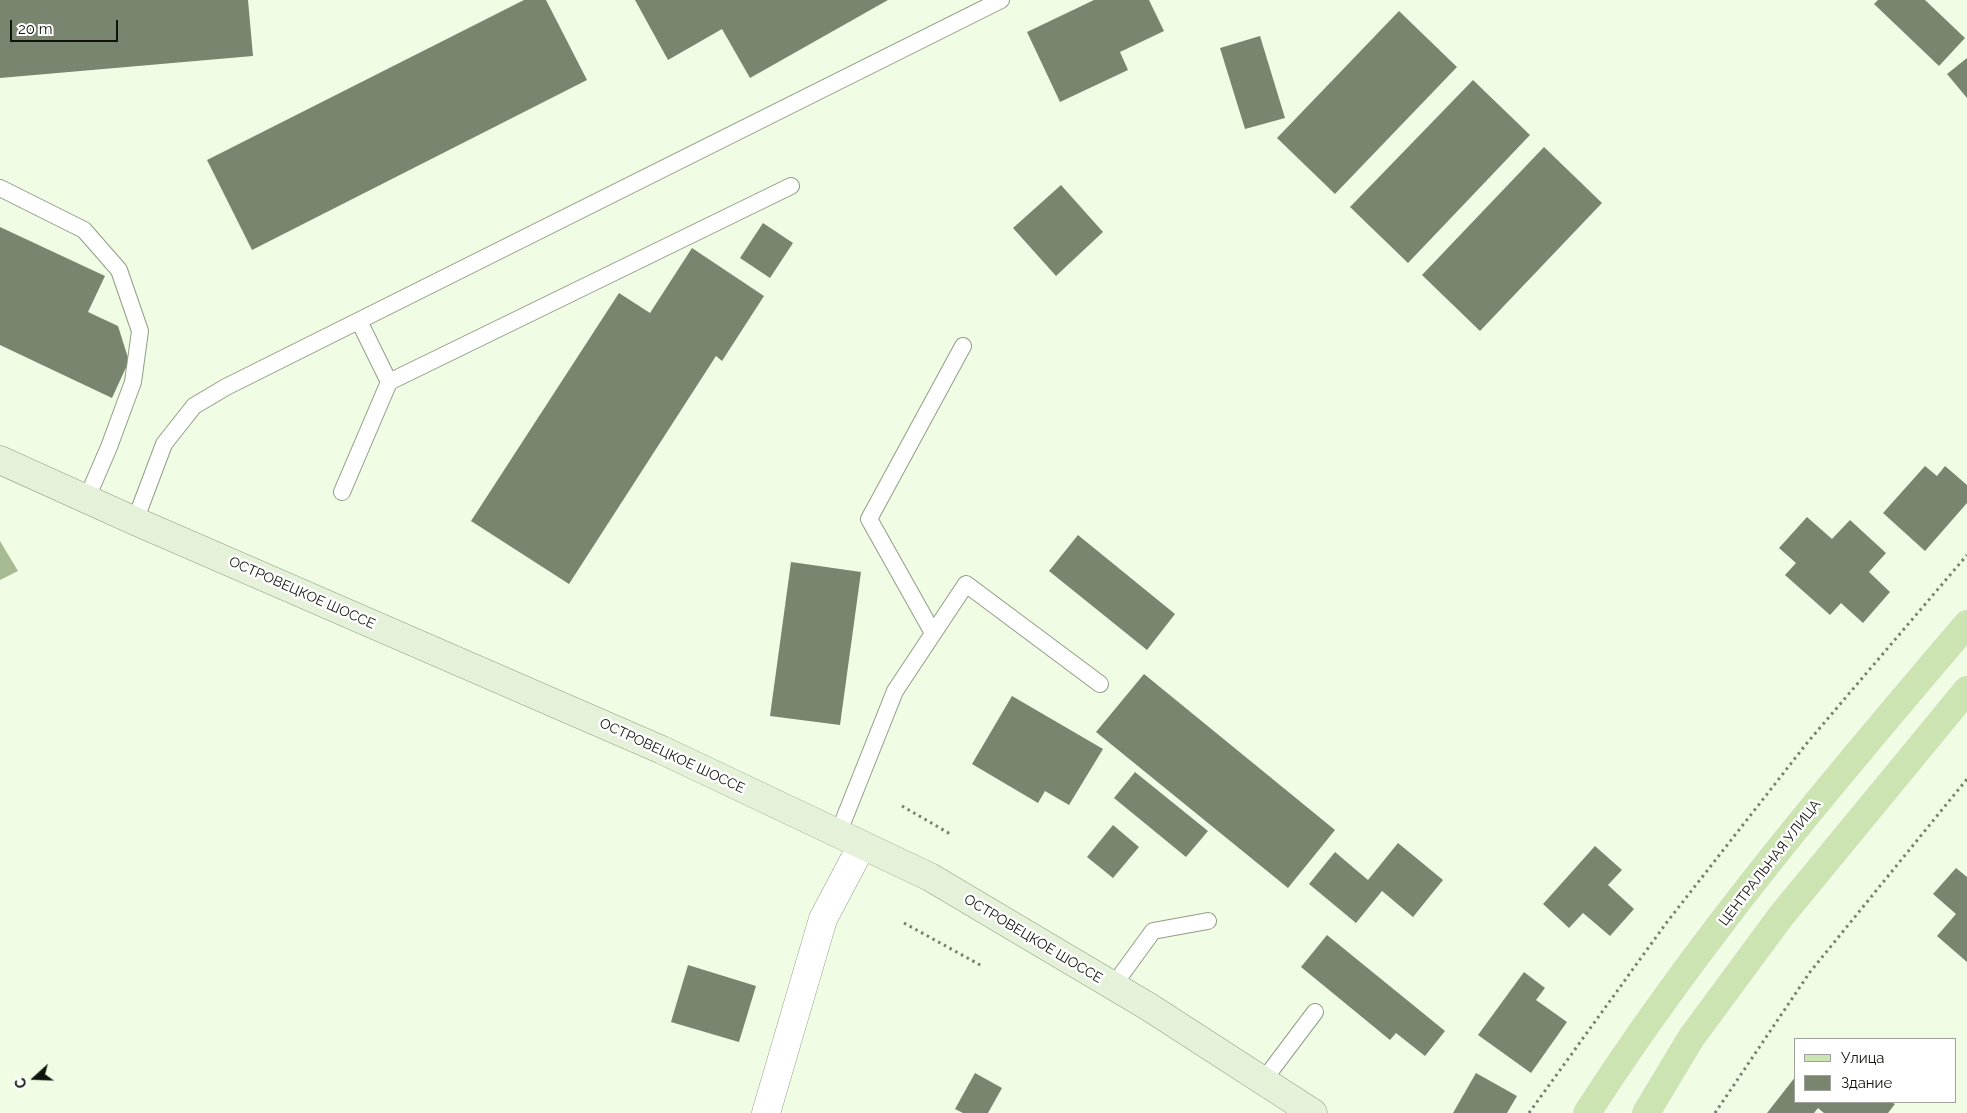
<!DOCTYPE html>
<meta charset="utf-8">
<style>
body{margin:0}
#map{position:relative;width:1967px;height:1113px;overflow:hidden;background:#f0fde4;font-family:Raleway,sans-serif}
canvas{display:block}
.legend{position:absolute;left:1794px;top:1038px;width:162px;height:65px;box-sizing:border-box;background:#fff;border:1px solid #9fa19d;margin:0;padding:6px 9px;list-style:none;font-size:15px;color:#0f130b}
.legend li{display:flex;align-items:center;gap:10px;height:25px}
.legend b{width:25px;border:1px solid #9fa19d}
.north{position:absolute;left:10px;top:1053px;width:50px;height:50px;-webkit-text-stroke:4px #fff;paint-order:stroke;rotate:250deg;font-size:14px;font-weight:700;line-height:20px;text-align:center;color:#0f130b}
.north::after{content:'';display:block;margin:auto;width:18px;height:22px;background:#0f130b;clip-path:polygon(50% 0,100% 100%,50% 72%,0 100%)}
.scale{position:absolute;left:10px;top:20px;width:108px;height:22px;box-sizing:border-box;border:2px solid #0f130b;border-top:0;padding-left:6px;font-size:15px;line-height:18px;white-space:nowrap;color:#0f130b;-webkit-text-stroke:4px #fff;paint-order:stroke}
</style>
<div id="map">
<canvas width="1967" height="1113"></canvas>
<ul class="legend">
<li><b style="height:6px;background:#cce3b2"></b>Улица</li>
<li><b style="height:14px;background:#7a856f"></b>Здание</li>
</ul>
<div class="north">С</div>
<div class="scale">20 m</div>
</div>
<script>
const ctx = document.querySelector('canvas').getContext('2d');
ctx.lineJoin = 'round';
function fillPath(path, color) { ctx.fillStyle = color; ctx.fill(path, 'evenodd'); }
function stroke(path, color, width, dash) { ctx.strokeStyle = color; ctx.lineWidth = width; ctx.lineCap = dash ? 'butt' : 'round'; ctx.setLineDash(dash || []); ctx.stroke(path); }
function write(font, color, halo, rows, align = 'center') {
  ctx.font = font + ' Raleway,sans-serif'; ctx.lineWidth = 5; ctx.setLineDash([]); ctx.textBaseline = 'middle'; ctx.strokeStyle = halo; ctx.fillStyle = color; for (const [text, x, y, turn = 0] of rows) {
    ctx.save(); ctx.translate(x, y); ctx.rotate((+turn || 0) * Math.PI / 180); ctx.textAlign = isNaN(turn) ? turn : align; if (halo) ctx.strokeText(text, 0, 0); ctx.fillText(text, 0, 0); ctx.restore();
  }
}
const forest = new Path2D(`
 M0,541L18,571L0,580Z`);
const building = new Path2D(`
 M0,0H248L253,56L0,78Z
 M524,0H546L587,80L252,250L207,160Z
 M635,0H888L750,78L722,29L668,60Z
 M1094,0H1149L1164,31L1120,52L1128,70L1060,102L1027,32Z
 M1878,0H1925L1965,38L1939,66L1874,4Z
 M1399,11L1457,67L1335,194L1277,138Z
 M1260,36L1285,118L1245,129L1220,48Z
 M1967,58V98L1947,74Z
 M1473,80L1530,135L1408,263L1350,207Z
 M1544,147L1602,203L1480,331L1422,275Z
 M1061,185L1103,232L1056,276L1013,228Z
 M763,223L793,243L770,278L740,258Z
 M0,227L105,276L88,312L118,326L129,361L112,398L0,345Z
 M692,248L764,296L722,361L716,356L569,584L471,521L619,293L650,313Z
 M1925,466L1937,476L1945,466L1967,485V503L1925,551L1883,513Z
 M1807,517L1832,539L1850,520L1886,553L1869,572L1890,592L1863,623L1841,603L1830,615L1785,575L1796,563L1779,548Z
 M1078,535L1175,614L1147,650L1049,571Z
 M791,562L861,572L840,725L770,716Z
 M1144,674L1335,830L1288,888L1096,732Z
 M1012,696L1103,749L1069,805L1045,791L1038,803L972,764Z
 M1135,772L1208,831L1186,857L1114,798Z
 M1113,825L1139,847L1113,878L1087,857Z
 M1398,843L1443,880L1413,917L1382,891L1356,923L1309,884L1335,852L1368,880Z
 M1595,846L1622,870L1608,885L1634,909L1610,936L1583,913L1569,928L1543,904Z
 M1956,868L1967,877V962L1937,936L1956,914L1933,894Z
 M1327,935L1445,1031L1425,1056L1396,1033L1390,1040L1301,967Z
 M688,965L756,986L739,1042L671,1022Z
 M1524,972L1545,988L1536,1000L1567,1022L1531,1073L1478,1035Z
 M975,1073L1002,1088L988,1113H963L955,1109Z
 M1476,1073L1517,1096L1507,1113H1453Z
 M1796,1076V1102H1891L1895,1104L1888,1113H1824L1818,1108L1814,1113H1767Z`);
const path = new Path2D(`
 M902,806L952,835
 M904,923L982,966
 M1529,1113L1667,922L1807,743L1967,555
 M1715,1113L1810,972L1967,779`);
const service = new Path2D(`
 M0,188L84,230L119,270L140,331L133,382L109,447L87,498
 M359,321L389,382L791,186
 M342,492L389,382
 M135,521L164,444L194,406L226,387L1001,0
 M933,633L869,519L963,346
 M838,834L895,691L966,584L1100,684
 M1113,986L1153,931L1208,921
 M1263,1081L1315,1012`);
const minor = new Path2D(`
 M766,1113L823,919L862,845`);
const secondary = new Path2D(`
 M0,460L135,521L662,750L930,877L1149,1007L1313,1113`);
const primary = new Path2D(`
 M1587,1113C1699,939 1833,781 1967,624
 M1646,1113L1691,1038L1781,916L1967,690`);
const streetNames = [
 ["ОСТРОВЕЦКОЕ ШОССЕ",302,593,24],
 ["ОСТРОВЕЦКОЕ ШОССЕ",672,756,25],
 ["ЦЕНТРАЛЬНАЯ УЛИЦА",1770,863,-52],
 ["ОСТРОВЕЦКОЕ ШОССЕ",1033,939,31]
];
fillPath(forest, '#a6bb91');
fillPath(building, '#7a856f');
stroke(service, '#919d86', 18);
stroke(minor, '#919d86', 29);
stroke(secondary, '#919d86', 29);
stroke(primary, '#fff', 29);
stroke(path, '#777f6f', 3, [2.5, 4]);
stroke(service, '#fff', 16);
stroke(minor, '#fff', 28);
stroke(secondary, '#e6f1d9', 28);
stroke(primary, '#cce3b2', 28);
write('14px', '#0f130b', '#fff', streetNames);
</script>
